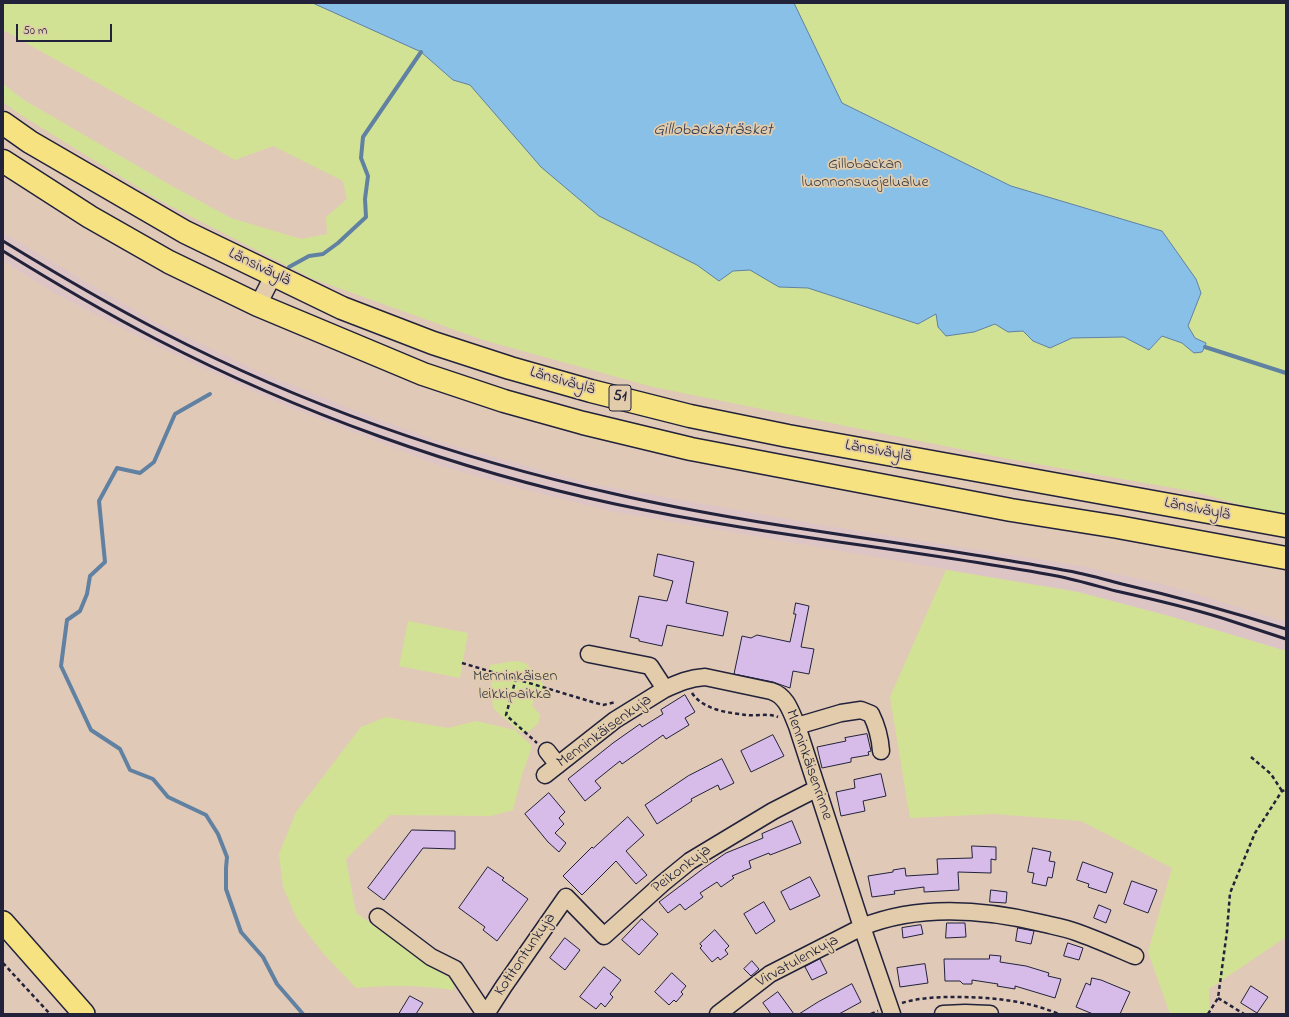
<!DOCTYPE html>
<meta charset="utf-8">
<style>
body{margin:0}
#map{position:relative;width:1289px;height:1017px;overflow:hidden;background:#e0c9b7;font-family:"Indie Flower",sans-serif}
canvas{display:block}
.frame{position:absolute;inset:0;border:4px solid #22223b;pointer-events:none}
.scale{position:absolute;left:16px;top:24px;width:96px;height:18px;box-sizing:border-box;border:2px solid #22223b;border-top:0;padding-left:5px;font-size:12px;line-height:14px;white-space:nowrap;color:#22223b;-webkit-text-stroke:3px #e2ccab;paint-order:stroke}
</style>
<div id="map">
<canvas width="1289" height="1017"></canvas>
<div class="frame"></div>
<div class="scale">50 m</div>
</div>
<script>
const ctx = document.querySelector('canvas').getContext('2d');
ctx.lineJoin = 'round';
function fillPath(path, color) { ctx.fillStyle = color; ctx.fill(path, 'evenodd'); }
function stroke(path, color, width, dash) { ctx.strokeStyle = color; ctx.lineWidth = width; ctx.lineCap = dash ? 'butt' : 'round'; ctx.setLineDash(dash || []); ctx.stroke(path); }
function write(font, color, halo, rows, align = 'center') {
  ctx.font = font + ' "Indie Flower",sans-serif'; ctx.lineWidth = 3.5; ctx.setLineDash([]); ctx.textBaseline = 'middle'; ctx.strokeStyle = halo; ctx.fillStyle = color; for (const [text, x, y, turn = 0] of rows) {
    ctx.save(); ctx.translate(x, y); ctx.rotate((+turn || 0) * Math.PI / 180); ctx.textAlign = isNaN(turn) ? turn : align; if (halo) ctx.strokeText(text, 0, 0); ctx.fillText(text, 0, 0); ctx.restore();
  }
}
const built = new Path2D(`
 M3,233L153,321L260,372L369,416L444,443L592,484L827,526L1081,566L1166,585L1286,622V651L1169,616L1078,592L610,511L527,490L441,466L286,406L243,387L159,347L58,295L3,261Z`);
const green = new Path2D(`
 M3,3H1286V518L1196,492L1009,459L653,387L483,340L311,278L157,199L21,115L3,102V84L24,100L172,186L231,218L301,239L327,234L326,217L347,199L343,181L273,146L235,160L3,30Z
 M946,570L1078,592L1169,616L1286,651V937L1209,989V1014H1170L1148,952L1172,868L1081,821L995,814L910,818L890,697Z
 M408,621L468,633L460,678L399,666Z
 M515,661L525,663L534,671L545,687L544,691L534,700L532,705L540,715L538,724L528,732L523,731L521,733L493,708L490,665Z
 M386,717L448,728L476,721L515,730L532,746L522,775L513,810L491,816L390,815L346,859L356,913L453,981V990C419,985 390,985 356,988L322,952L297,919L283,887L279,854L296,812L361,727Z`);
const water = new Path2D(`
 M313,3H794L842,103L1011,186L1162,231L1196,279L1201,293L1188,326L1195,338L1206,343L1205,347L1202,352L1194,353L1182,343L1162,336L1149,350L1124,337L1072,338L1050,348L1033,341L1023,331L1008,332L995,324L974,332L946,336L938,327L936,314L918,324L808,288L779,287L750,270L733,271L719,281L697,265L599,216L541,167L470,85L453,80L421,52Z`);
const stream = new Path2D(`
 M289,267L309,256L323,254L338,243L366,217L365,199L368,176L361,158L363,137L421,52
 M1205,347L1286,373
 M210,394L175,414L154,462L140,473L117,468L99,501L105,562L90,576L87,594L80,611L67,620L61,666L91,730L120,749L130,770L153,779L168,797L206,815L218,834L227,857L226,868V889L241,932L263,957L277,984L303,1014`);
const building = new Path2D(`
 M658,554L694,562L686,603L728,612L723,636L667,625L662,646L639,641V639L630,637L639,596L667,601L673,581L654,576Z
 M796,603L809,606L801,647L814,649L809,674L793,671L790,688L773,682L734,674L742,636L751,638L757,635L790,642L796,614H794Z
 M685,695L695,712L685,718L689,725L666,739L663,735L622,764L620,761L595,781L601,788L585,801L568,779L613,743L640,724L642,727L663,714L661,710Z
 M867,734L871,751L868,752L869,755L851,758V762L822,768L817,747L846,741L845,738Z
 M773,735L784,756L751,772L741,751Z
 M722,759L734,783L720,790L718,785L691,799L692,801L657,824L645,805L688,776Z
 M881,774L886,796L863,801L865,811L841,816L836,792L855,788L854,780Z
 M549,793L565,812L559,818L564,824L555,833L566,843L559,852L548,842L525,814Z
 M628,817L644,835L626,851L647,875L636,884L616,861L582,895L563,876L592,847L593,848Z
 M792,821L801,843L770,855L769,853L749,861L751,868L732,876L734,878L721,887L717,882L700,893L703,897L685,910L680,904L668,913L659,902L704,868L726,853L763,838L762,834Z
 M412,830L455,831V849L423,848L384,900L368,888Z
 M972,846L996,847V860L991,859V873L958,872L959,890L924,892V887L894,891L895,894L872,897L868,876L893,872V870L905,868L906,876L938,874L937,859L972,858Z
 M1033,848L1051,852L1049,861L1055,862L1052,878L1048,877L1046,886L1032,883L1034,873L1028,872Z
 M1083,862L1113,873L1106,893L1088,887L1089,884L1077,880Z
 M488,867L504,878L502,880L528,899L497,941L483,930L485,927L459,908Z
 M810,877L820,896L790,910L781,892Z
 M1132,881L1157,890L1148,913L1124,904Z
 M991,890L1007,892L1006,903L990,902Z
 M764,902L775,921L756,934L744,914Z
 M1099,905L1111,910L1106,923L1094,918Z
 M642,919L658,934L639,955L622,940Z
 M947,923H965L966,937L946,938Z
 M921,925L923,934L903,938L902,928Z
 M1018,928L1034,931L1031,944L1016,941Z
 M715,930L729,946L725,950L728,954L720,960L718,957L712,962L700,948L702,946L700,944Z
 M565,938L580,950L565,970L550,958Z
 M1068,943L1083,948L1079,960L1064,956Z
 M990,955L1001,956L1000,962L1026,966L1049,973L1048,976L1061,979L1055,998L1015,986V989L997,986L998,984L972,980V984H963L960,981H945L944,959H989Z
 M820,959L827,973L812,980L805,967Z
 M752,961L759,969L751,976L744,969Z
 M925,964L928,983L900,987L897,968Z
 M604,967L621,980L610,994L613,997L605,1007L601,1003L596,1009L580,997Z
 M672,973L686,986L681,992L683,994L676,1002L674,1000L669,1005L655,992Z
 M1092,978L1101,980L1130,992L1120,1014H1093L1076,1007L1086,983L1090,985Z
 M852,984L861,1002L839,1014H799L818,1002Z
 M1251,986L1268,997L1257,1013L1241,1003Z
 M778,992L794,1014H771L763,1003Z
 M410,996L423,1003L416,1014H399Z`);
const path = new Path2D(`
 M462,663L596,703L603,705L616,702
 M516,678L506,715L537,743
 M692,693C703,710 729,713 747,715C758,716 768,713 778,717
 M1251,757L1271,774L1282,791
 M3,963L50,1014
 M1218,998L1244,1014
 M902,1003C918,998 936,997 953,997C990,997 1025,1000 1059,1014
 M871,1014L878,1011
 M1208,1014L1218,998L1227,931L1230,893L1255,833L1282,791L1286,790`);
const minor = new Path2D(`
 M258,305L274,274
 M589,654L650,666L665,689C678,683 689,678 705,677L771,691C787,696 791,712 797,726L862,927L892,1014
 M797,726L841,713L861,710L871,714C877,726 880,737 881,751
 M547,751L558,765
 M545,775L615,720L665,689
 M378,917L431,957L455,969L485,1014
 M486,1014L504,986L566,897L604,936L663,883L690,861L773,811L816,789
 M718,1014L770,974L862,927C919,904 982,909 1041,923C1053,926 1065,928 1076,932C1096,939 1116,948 1135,956
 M943,1014L965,1013L990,1014`);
const major = new Path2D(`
 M3,922L84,1014`);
const highway = new Path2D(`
 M3,123L30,142L185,232L342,308L433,343L510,368L591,391L690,416L788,436L1286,526
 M3,161L90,217L169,262L258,305L423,374L504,401L583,423L691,449L1011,510L1118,527L1286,558`);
const rail = new Path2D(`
 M3,241C55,273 108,304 162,332C305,406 458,459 615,494C762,528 914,542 1063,570C1083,573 1103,579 1122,584C1178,597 1232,612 1286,629
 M3,251C53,282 104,312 156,339C299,413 457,470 615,504C761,535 910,549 1057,576C1077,580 1097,586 1116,591C1152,599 1187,607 1222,618C1243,625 1265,632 1286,639`);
const shields = [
 [620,398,22]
];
const shieldNames = [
 ["51",620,398]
];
const parkNames = [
 ["Gillobackan",865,165],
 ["luonnonsuojelualue",865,183],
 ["Menninkäisen",515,677],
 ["leikkipaikka",515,695]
];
const streetNames = [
 ["Länsiväylä",259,268,26],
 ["Länsiväylä",562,382,16],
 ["Länsiväylä",878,452,10],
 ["Länsiväylä",1197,510,11],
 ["Menninkäisenkuja",605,732,-36],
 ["Menninkäisenrinne",808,765,71],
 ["Peikonkuja",682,870,-37],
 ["Kotitontunkuja",526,955,-56],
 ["Virvatulenkuja",798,962,-29]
];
const waterNames = [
 ["Gillobackaträsket",713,131]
];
fillPath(built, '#ddc5c6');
fillPath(green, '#d2e295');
fillPath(water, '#89c0e7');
stroke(water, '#6081a2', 1);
stroke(stream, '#6081a2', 4);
fillPath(building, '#d7bbe9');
stroke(building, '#22223b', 1);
stroke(minor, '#22223b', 19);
stroke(major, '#22223b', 24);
stroke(highway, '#22223b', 25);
stroke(path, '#22223b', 2.5, [4, 3]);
stroke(minor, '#e2ccab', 16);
stroke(major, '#f7e281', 21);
stroke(highway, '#f7e281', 22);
stroke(rail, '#22223b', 3);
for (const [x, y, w] of shields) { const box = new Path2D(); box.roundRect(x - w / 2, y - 13, w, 26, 3); ctx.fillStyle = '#e2ccab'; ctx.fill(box); stroke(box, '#22223b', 1); }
write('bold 15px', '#22223b', null, shieldNames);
write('16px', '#3c3f48', '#e2ccab', parkNames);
write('16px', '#22223b', '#e2ccab', streetNames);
write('italic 17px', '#313a55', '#e2ccab', waterNames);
</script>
